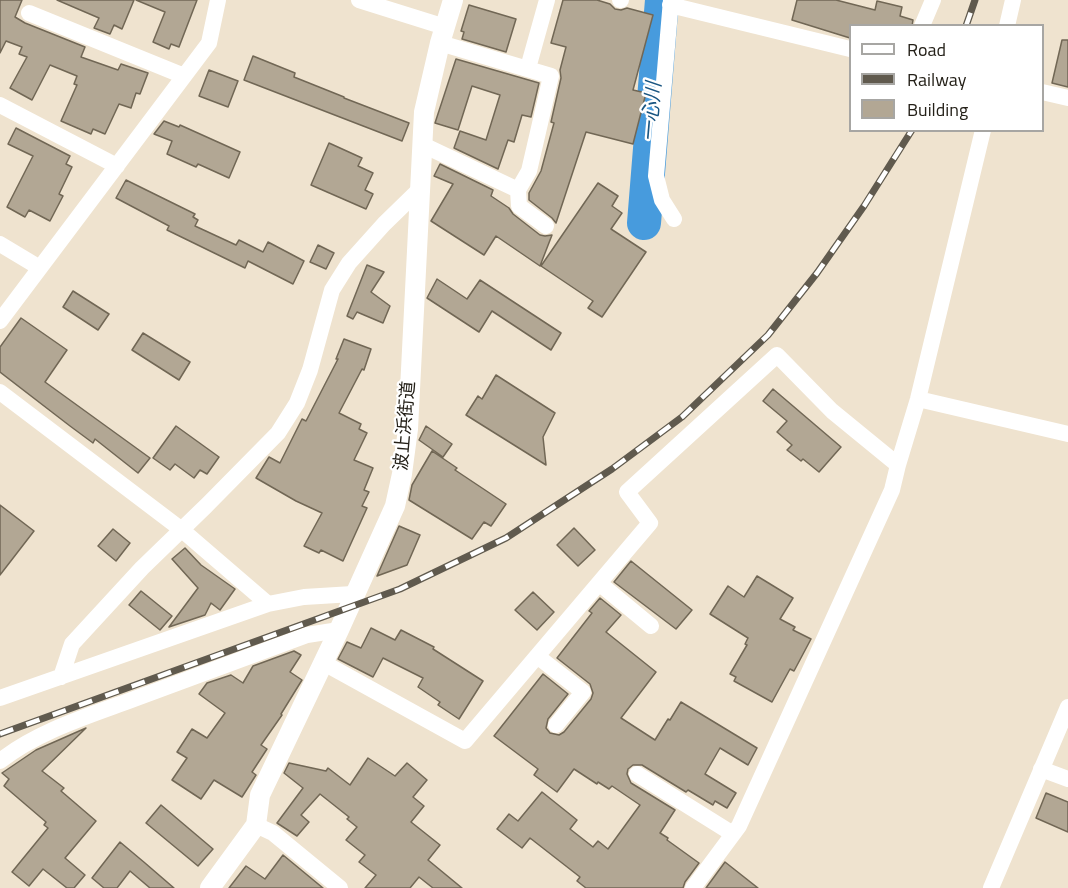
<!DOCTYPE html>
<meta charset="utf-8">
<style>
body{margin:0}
#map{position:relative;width:1068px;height:888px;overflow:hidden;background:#efe3cf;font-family:"Titillium Web",sans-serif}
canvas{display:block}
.legend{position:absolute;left:849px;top:24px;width:195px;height:108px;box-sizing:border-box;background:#fff;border:2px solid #a7a6a3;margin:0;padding:8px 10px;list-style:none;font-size:18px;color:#242018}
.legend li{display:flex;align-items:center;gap:12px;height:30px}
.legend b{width:30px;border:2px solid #a7a6a3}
</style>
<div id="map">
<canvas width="1068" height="888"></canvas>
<ul class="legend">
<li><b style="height:8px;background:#fff"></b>Road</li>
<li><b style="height:8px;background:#605a4e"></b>Railway</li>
<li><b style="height:16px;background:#b2a794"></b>Building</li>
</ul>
</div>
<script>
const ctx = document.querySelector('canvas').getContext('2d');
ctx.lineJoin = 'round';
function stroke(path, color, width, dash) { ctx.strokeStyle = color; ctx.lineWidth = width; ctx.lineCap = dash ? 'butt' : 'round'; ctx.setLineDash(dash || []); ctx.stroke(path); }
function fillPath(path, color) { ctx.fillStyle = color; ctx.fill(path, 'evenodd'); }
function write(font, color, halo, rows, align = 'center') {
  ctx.font = font + ' "Titillium Web","Noto Sans JP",sans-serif'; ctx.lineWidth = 4.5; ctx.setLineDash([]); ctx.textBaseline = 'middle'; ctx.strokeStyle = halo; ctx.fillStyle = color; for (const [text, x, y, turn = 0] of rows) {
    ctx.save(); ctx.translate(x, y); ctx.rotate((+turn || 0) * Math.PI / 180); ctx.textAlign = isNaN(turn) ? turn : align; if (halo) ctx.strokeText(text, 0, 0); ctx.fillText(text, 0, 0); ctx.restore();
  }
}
const river = new Path2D(`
 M644,223L662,0`);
const building = new Path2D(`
 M0,0H22L15,17L25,23L85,47L81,57L118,70L121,64L148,73L140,94L136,93L131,108L119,104L105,134L93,129L91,134L61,121L77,85L74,84L77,76L50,65L32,100L10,88L27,57L19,54L22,47L6,41L0,53Z
 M57,0H134L122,29L114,25L110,34L94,28L99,18Z
 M136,0H197L179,47L171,44L169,49L153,42L165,12Z
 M563,0H597L610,4L615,9L621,10L627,8L653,15L633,90L646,93L633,144L586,132L556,223L552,218L529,200V193L541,171L554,123L551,122L561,78L560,70L566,47L551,43Z
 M797,0H836L875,10L877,1L902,7L900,16L913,20L912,26H850V38L792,20Z
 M469,5L516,19L506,52L462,39L464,32L461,31Z
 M1062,40H1068V87L1052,83Z
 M253,56L295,73L294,77L344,97V98L409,123L402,141L244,80Z
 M456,59L539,83L531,117L522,115L514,142L508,140L498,169L454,148L460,131L486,140L500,95L472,86L458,130L435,123Z
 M209,70L238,81L228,107L199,96Z
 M164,121L179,127L180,125L240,152L229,178L198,164L196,167L167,154L172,141L154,134Z
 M16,128L70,156L66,164L72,167L59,194L63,196L50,221L29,210L25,217L7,207L33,156L8,144Z
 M329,143L362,158L358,166L373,173L365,190L373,194L366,209L311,185Z
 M440,164L493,190L491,196L509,208L513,214L540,235L545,236L552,235L540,266L496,236L484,255L431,221L453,184L434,176Z
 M126,180L195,214L193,217L198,220L195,226L236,245L239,240L263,252L268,242L304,261L293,284L248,261L245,268L167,230L169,226L116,198Z
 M598,183L618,196L612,206L622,213L611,229L646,252L602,317L588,308L593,301L541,266Z
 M318,245L334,253L326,269L310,262Z
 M367,265L384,272L371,292L390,306L383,323L357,312L353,319L347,316Z
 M437,279L467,299L480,280L561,333L551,350L492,311L479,332L427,298Z
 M73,291L109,314L98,330L63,307Z
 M21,318L67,350L45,382L150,458L138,473L95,439L93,443L70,426L0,372V347Z
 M143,333L190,362L179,380L132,350Z
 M344,339L371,349L364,370L362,369L339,413L361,424L359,429L367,433L354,460L373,468L364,490L369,492L362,506L367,508L343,561L321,550L319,553L304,546L322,513L296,501L256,478L269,457L280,463L302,419L306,421L338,359H336Z
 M496,375L555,413L543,437L546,465L466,415L478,396L482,399Z
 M773,389L841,447L819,472L803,459L801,461L787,450L792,445L777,432L787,421L763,401Z
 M176,426L219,457L207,474L200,470L194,478L175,464L170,470L153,458Z
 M426,426L452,444L443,457L419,440Z
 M432,451L457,468L455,470L506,504L491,526L484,522L472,539L409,500L412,485Z
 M0,505L34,531L0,575Z
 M399,526L420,535L407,565L377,576Z
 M574,528L595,550L578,566L557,545Z
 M113,529L130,543L116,561L98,546Z
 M185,548L201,565L235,589L220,610L211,603L205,615L169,627L198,588L172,559Z
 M631,561L692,610L676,629L614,582Z
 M757,576L793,598L780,619L795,627L793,630L811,639L794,671L790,669L772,702L734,681L736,677L730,674L747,645L745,644L748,638L710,614L728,586L744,597Z
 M141,591L172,616L160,630L129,605Z
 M533,592L554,612L537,630L515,610Z
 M600,598L621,615L606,632L656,672L621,718L655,740L668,719L670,720L681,702L757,748L748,765L720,748L705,774L736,793L727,808L715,801L713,805L688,790L686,792L642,765H633L628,769L627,774L631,783L675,810L660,833L668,838L667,840L699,863L685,882L683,888H586L577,881L580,877L530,838L522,848L497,829L509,814L518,821L542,792L577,820L570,829L593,847L598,841L608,849L640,805L612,786L609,789L598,782L597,784L574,769L557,792L534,775L538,769L494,736L543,674L568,694L548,719L546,728L550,733L559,735L564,732L591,699L593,693L590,684L557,658L592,613L589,611Z
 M371,628L395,640L401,630L434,647L433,649L483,681L459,719L438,705L440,702L418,687L423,678L383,658L373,677L338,659L347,642L361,648Z
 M294,651L301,655L290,672L302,680L281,714L282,715L261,745L267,749L252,772L256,775L242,797L214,780L201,799L172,780L187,758L177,752L192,729L207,738L225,713L199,694L207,683L231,675L243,683L253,666Z
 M86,728L42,771L64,788L61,791L96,821L65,858L85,875L74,888H67L43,869L29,886L12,872L48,828L44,825L46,822L4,786L9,779L2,773L36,750Z
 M368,758L395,776L407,763L427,780L413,797L424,806L411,822L440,845L428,860L462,888H433L419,877L410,888H365L376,875L359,862L365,855L346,840L357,827L347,819L349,817L320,794L301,815L309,822L297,836L277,823L303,788L284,773L289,763L326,771L328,768L350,785Z
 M1046,793L1068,802V832L1036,818Z
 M161,805L213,849L198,866L146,823Z
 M120,842L145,863L174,888H150L130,871L117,888H104L92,878Z
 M283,855L323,888H229L246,866L265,879Z
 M725,862L758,888H706Z`);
const minor = new Path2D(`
 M359,0L445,27
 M620,0H621
 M671,0L656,176L662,200L674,219
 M670,5L850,49
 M29,13L184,76
 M922,26L933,0
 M1007,26L1013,0
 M440,43L551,76L529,171L518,190
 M528,68L547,0
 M1042,92L1068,98
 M0,105L117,166
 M421,144L518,190L519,206L546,226
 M0,244L40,268
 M0,321L209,43L218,0
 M0,392L182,530L268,604
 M918,399L1068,434
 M599,583L651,626
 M537,656L583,692L556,725
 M322,662L465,741L650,523L627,492L777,355L832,411L898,465
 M61,677L72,644L142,568L206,506L278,433L297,403L310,370L332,290L349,263L384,224L421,188
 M0,698L268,604L304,597L353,594
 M0,761C38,731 88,716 134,699C191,678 249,657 307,635L339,630
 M1041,769L1068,779
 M637,774L733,834
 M256,825L273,833L340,888
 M693,888L739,826L892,490L898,465L918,399L983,130
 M991,888L1068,707`);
const tertiary = new Path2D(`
 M210,888L256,825L260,795L339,630L395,506L402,474L408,429L424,112L440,43L453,0`);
const rail = new Path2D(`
 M966,26L975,0
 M0,734L400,589L506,538L612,469L682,417L768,335L817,273L864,206L912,130`);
const streetNames = [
 ["波止浜街道",406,426,-85]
];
const waterNames = [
 ["一心川",653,112,-85]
];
stroke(river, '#479bdd', 34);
fillPath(building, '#b2a794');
stroke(building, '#716755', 1.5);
stroke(minor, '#fff', 16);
stroke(tertiary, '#fff', 20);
stroke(rail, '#605a4e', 7);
stroke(rail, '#fff', 4.5, [14]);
write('18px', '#242018', '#fff', streetNames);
write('italic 20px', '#195581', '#fff', waterNames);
</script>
